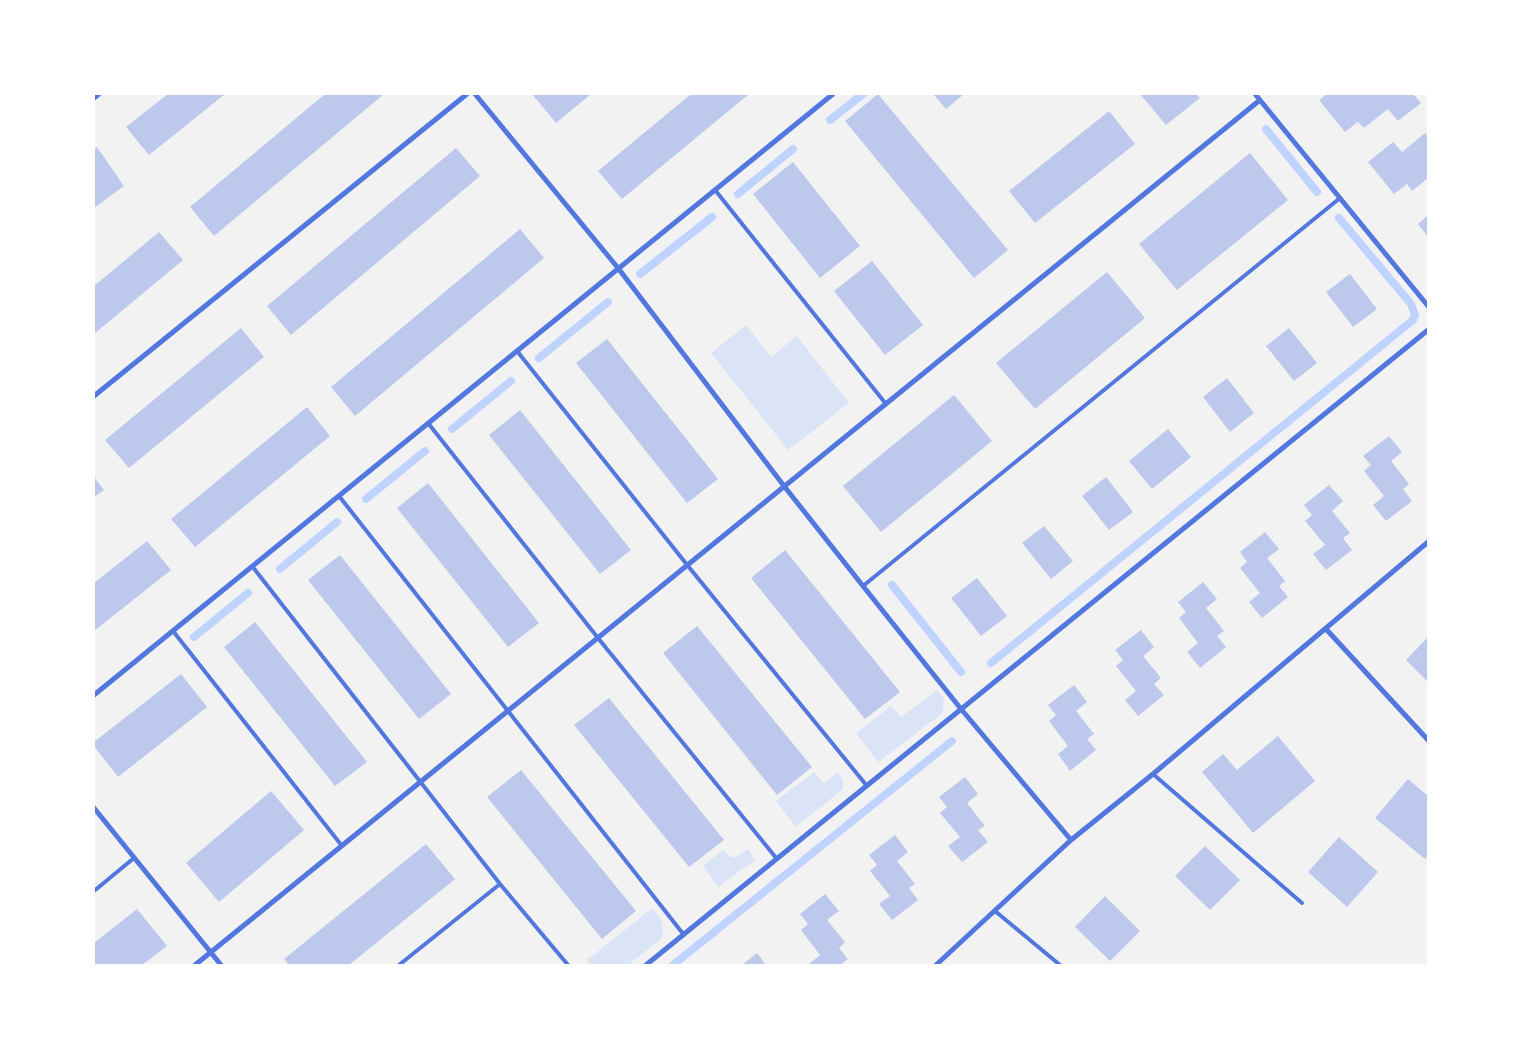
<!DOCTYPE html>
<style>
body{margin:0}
#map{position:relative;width:1522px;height:1059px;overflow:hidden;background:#f2f2f2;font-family:"Fira Sans",sans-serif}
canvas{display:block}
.frame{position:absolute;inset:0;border:95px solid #fff;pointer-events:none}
</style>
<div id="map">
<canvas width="1522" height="1059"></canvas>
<div class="frame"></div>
</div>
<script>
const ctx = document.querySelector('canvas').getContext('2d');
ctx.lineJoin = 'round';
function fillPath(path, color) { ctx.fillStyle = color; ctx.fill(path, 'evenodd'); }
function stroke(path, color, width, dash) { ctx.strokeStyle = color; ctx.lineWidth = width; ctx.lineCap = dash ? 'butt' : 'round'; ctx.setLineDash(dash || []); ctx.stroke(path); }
const green = new Path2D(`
 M746,325L771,357L797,336L849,403L788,450L711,353Z
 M937,690L944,699L943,710L940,715L878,762L856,733L891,706L901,717Z
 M814,772L824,783L838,772L843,780V789L796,827L776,801Z
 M748,849L755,860L718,887L703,866L723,850L733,858Z
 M652,908L661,919L663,929L661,939L628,965H591L587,960Z`);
const stream = new Path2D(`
 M830,120L863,94
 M1266,129L1317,192
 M738,194L793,149
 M640,274L712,217
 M539,358L608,302
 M452,429L511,381
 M366,499L425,451
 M280,569L337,522
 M892,585L961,672
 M194,637L248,593
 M991,663L1413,320L1415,315L1411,304L1339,218
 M673,965L952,741`);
const building = new Path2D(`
 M168,94H225L149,155L126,127Z
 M325,94H384L214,236L190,207Z
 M532,94H591L556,123Z
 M691,94H749L622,199L598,171Z
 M878,94L1008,250L974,278L845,121Z
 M933,94H964L946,109Z
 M1140,94H1196L1200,98L1166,125Z
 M1327,94H1413L1421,103L1398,121L1388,109L1364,128L1358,122L1345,132L1319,100Z
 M1109,111L1135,144L1035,223L1009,191Z
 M1425,133L1428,137V178L1412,191L1407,184L1394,194L1368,162L1393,142L1402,152Z
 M97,147L124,186L94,208V149Z
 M456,148L480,176L291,335L267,306Z
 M1250,153L1288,200L1177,290L1139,244Z
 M793,162L860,246L820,278L753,194Z
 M1428,215V237L1418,224Z
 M520,229L544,258L355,416L331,387Z
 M159,232L183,260L94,334V286Z
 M872,261L923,325L885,355L834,291Z
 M1107,272L1145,318L1035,409L996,363Z
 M1350,274L1377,309L1353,327L1326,292Z
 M241,328L264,357L129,468L105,440Z
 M1289,328L1317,363L1294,381L1266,346Z
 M607,339L718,479L687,503L576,363Z
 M1227,378L1254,413L1230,432L1203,397Z
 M954,395L992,441L881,532L843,486Z
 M307,407L330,436L195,547L171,519Z
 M520,410L631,550L600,574L489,435Z
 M1168,429L1191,457L1152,489L1129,461Z
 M1389,436L1402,452L1391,461L1409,484L1403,489L1412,501L1386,521L1373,505L1384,496L1364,471L1371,465L1363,456Z
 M94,477L104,490L94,497Z
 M1106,477L1133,512L1109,530L1082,496Z
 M428,483L539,623L508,647L397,508Z
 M1329,485L1343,501L1332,511L1350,533L1343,538L1352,550L1326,570L1313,554L1325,545L1305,521L1312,515L1304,505Z
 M1044,526L1073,561L1051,579L1022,543Z
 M1265,532L1279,549L1267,558L1285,581L1279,586L1288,597L1262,618L1249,602L1260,593L1240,568L1247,562L1240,552Z
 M147,541L171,570L94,631V583Z
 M785,550L900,692L865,719L751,578Z
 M340,555L451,694L419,719L308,580Z
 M977,578L1007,616L981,636L951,598Z
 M1203,582L1217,599L1206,608L1224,631L1217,636L1226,647L1200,668L1187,652L1198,643L1179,618L1186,612L1178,602Z
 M255,622L367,762L335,786L224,647Z
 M697,626L812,767L777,795L663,653Z
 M1141,630L1154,647L1143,656L1161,678L1154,684L1164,695L1138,716L1125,700L1136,691L1116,666L1123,660L1115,650Z
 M1428,637V682L1406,660Z
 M181,674L207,707L118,777L94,746V742Z
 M1074,685L1087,702L1076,711L1094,734L1087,739L1096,750L1070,771L1058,754L1068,746L1049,721L1056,715L1048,705Z
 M609,698L724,840L689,867L574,725Z
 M1278,736L1315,781L1253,833L1202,772L1223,754L1237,770Z
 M521,770L636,911L602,939L487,797Z
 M965,777L978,794L967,803L985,826L978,830L988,842L962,862L948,846L960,837L940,813L947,807L939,797Z
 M1408,779L1428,796V855L1425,859L1375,818Z
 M271,791L304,830L219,902L186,863Z
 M895,835L908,852L897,861L915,884L909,888L918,900L892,920L879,904L890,896L870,871L877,865L869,855Z
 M1339,837L1378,872L1347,907L1308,872Z
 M426,844L455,879L349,965H289L284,959Z
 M1205,846L1240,880L1210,910L1175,876Z
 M825,894L839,911L827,920L845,942L839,948L848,959L840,965H811L809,964L820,955L801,930L808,924L800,914Z
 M1105,896L1140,931L1110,961L1075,927Z
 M137,909L167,946L142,965H94V943Z
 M757,953L766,965H742Z`);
const service = new Path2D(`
 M715,190L886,404
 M517,351L688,566L867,786
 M428,423L598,638L777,859
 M339,496L684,935
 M252,566L500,884L568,965
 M863,586L1340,198
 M173,631L342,846
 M1153,774L1302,903
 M94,891L134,858
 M995,911L1060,965
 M399,965L500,884`);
const minor = new Path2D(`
 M475,94L618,268L784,486L863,586L961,709L1071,840
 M1255,94L1428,306
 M94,98L99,94
 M94,396L467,94
 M1326,629L1428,740
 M94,695L833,94
 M94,808L221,965
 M195,965L1260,100
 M646,965L1428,330
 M936,965L1071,840L1153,774L1428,542`);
fillPath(green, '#dbe4f7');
stroke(stream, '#bfd3fe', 8);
fillPath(building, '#bdc9ec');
stroke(service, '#5277de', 4);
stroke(minor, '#5277de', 5);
</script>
